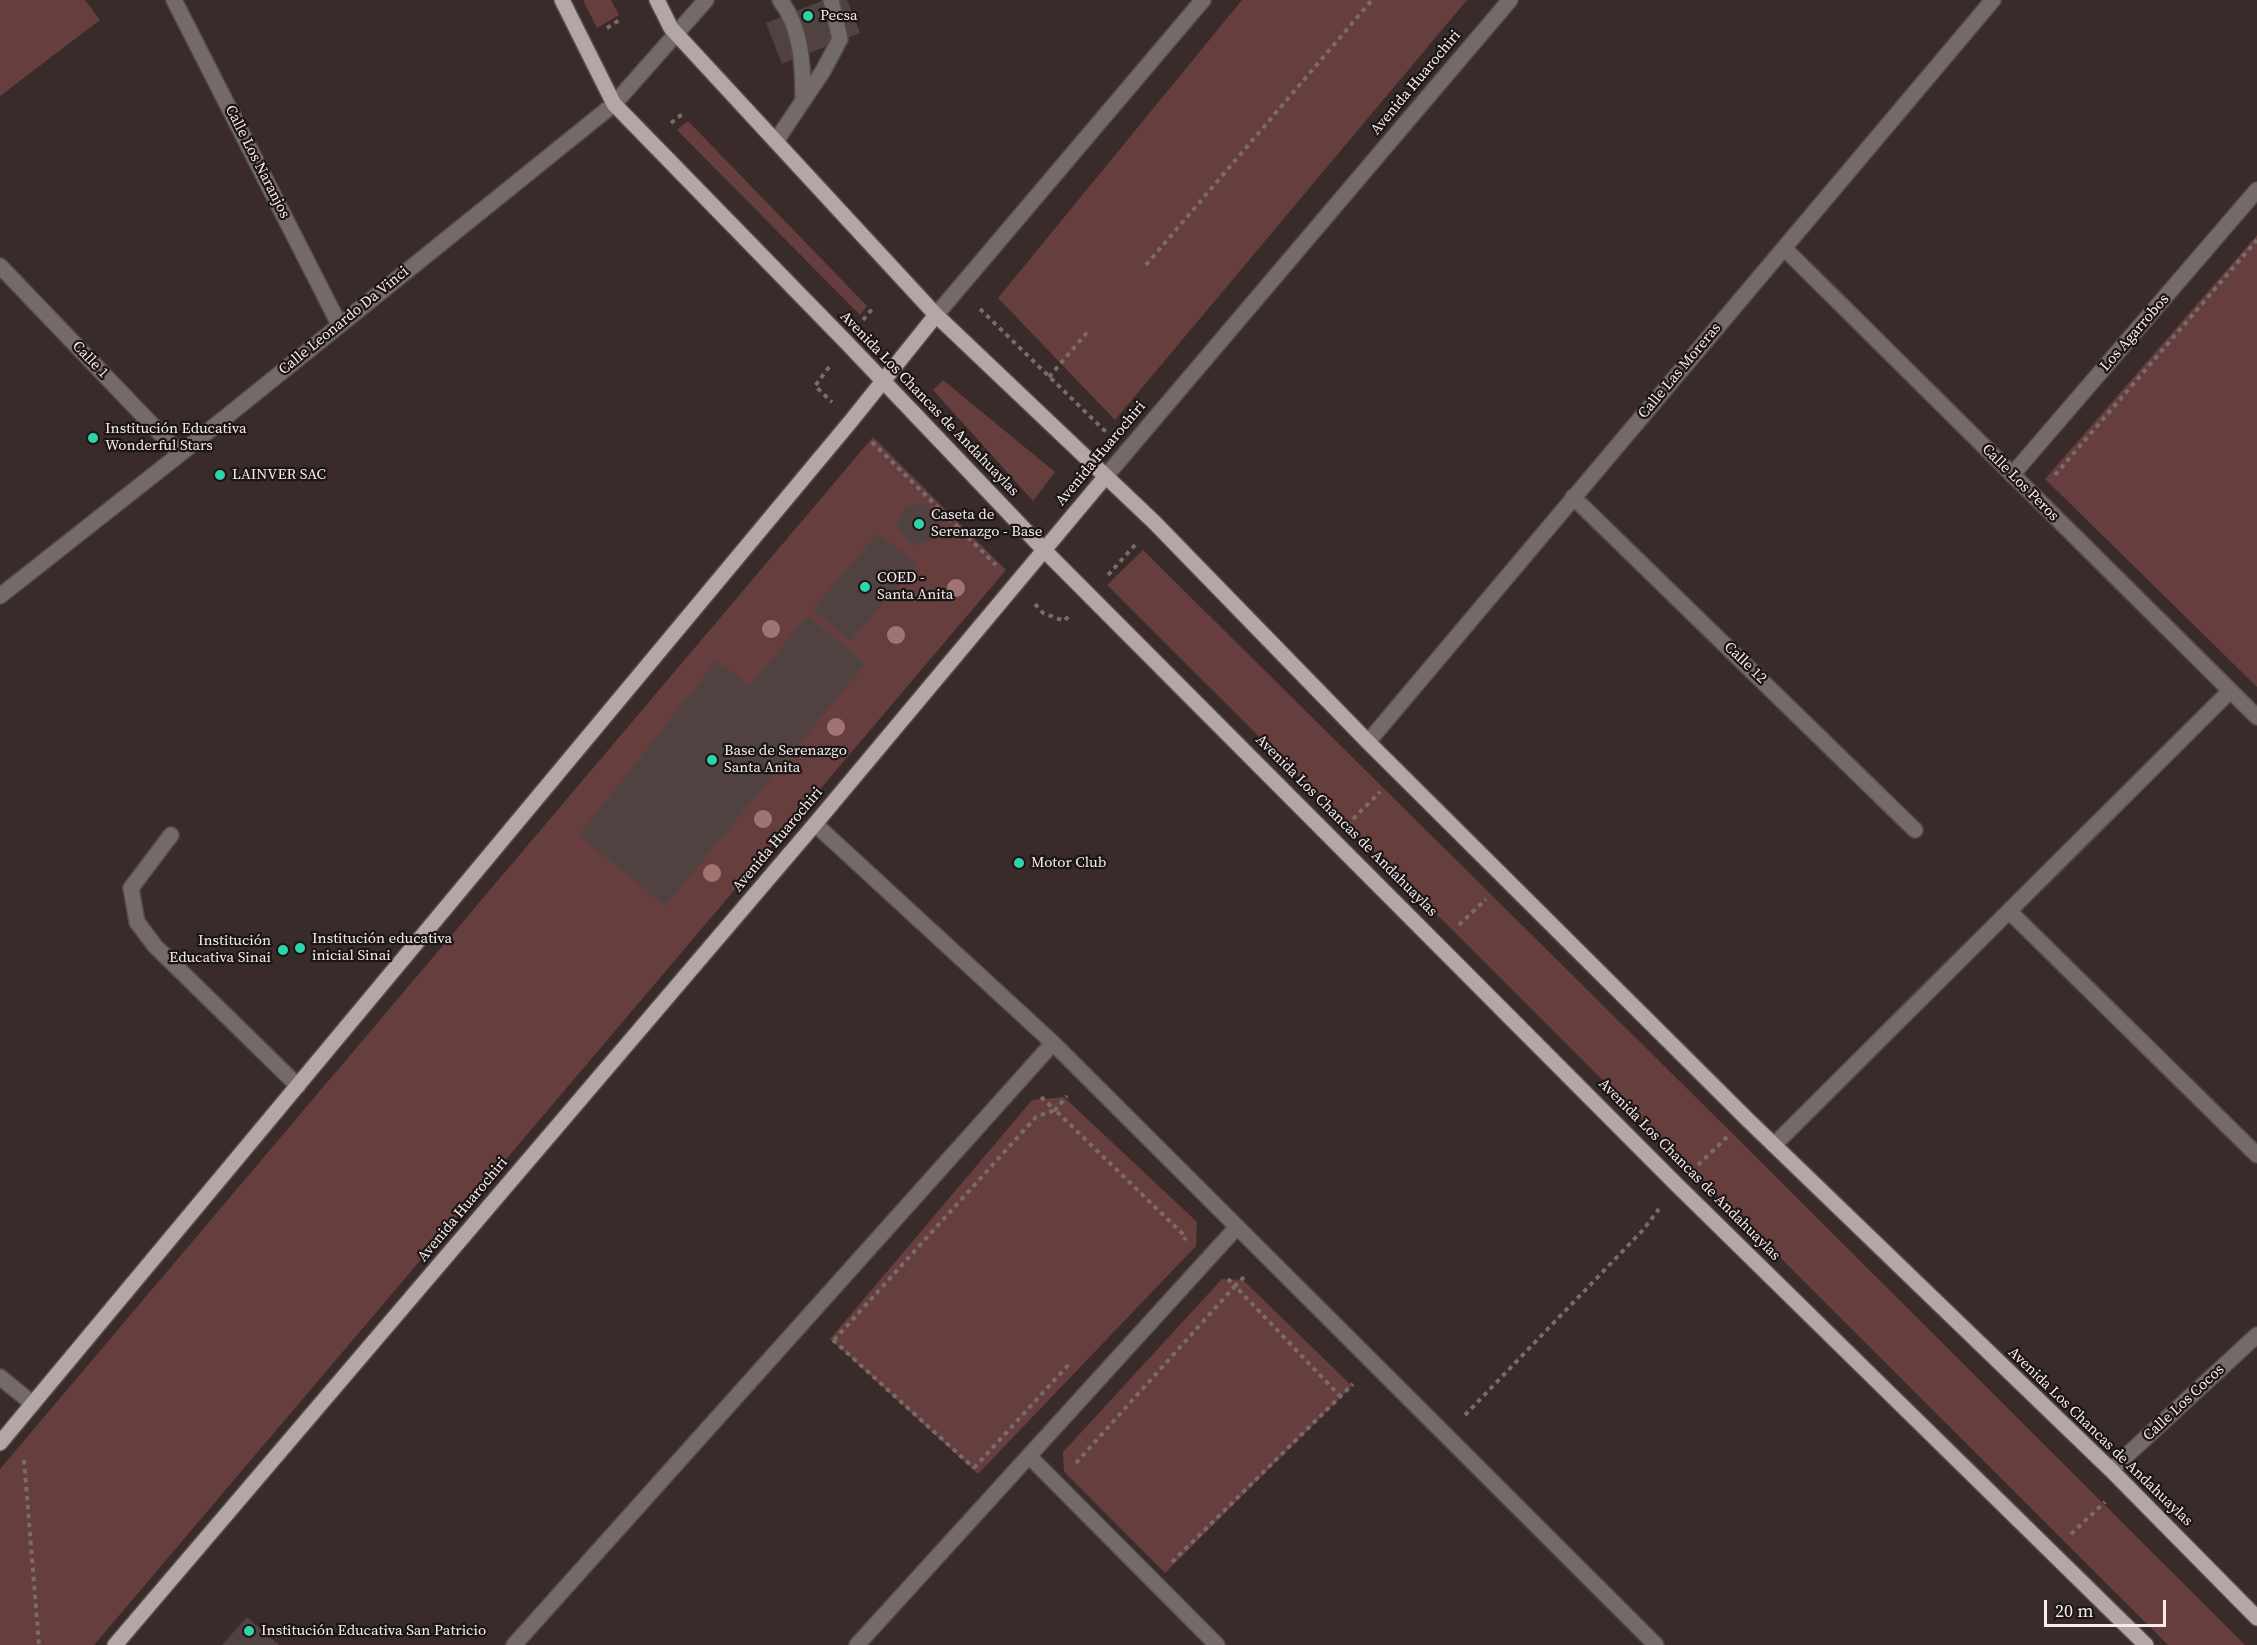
<!DOCTYPE html>
<meta charset="utf-8">
<style>
body{margin:0}
#map{position:relative;width:2257px;height:1645px;overflow:hidden;background:#382b2a;font-family:"Source Serif 4",serif}
canvas{display:block}
.scale{position:absolute;left:2044px;top:1600px;width:122px;height:27px;box-sizing:border-box;border:3px solid #f5ebeb;border-top:0;padding-left:8px;font-size:18px;line-height:21px;white-space:nowrap;color:#f5ebeb;-webkit-text-stroke:4px #1b1515;paint-order:stroke}
</style>
<div id="map">
<canvas width="2257" height="1645"></canvas>
<div class="scale">20 m</div>
</div>
<script>
const ctx = document.querySelector('canvas').getContext('2d');
ctx.lineJoin = 'round';
function fillPath(path, color) { ctx.fillStyle = color; ctx.fill(path, 'evenodd'); }
function stroke(path, color, width, dash) { ctx.strokeStyle = color; ctx.lineWidth = width; ctx.lineCap = dash ? 'butt' : 'round'; ctx.setLineDash(dash || []); ctx.stroke(path); }
function write(font, color, halo, rows, align = 'center') {
  ctx.font = font + ' "Source Serif 4",serif'; ctx.lineWidth = 4.5; ctx.setLineDash([]); ctx.textBaseline = 'middle'; ctx.strokeStyle = halo; ctx.fillStyle = color; for (const [text, x, y, turn = 0] of rows) {
    ctx.save(); ctx.translate(x, y); ctx.rotate((+turn || 0) * Math.PI / 180); ctx.textAlign = isNaN(turn) ? turn : align; if (halo) ctx.strokeText(text, 0, 0); ctx.fillText(text, 0, 0); ctx.restore();
  }
}
const green = new Path2D(`
 M0,0H85L100,20L0,96Z
 M583,0H611L619,15L597,28Z
 M1242,0H1467L1115,420L998,298Z
 M688,121L867,306L860,315L677,130Z
 M2257,235V687L2045,479Z
 M943,380L1055,472L1033,501L933,390Z
 M873,437L1006,570L94,1645H0V1469Z
 M1143,550L1732,1133L2245,1645H2168L1107,585Z
 M1064,1097L1197,1222L1196,1246L978,1474L830,1339L1032,1100Z
 M1222,1279L1243,1280L1352,1386L1165,1573L1064,1472L1063,1452Z`);
const building = new Path2D(`
 M824,0H847L860,33L782,64L766,23Z
 M924,504L942,521L932,540L914,546L896,527L907,506Z
 M878,533L917,565L850,641L813,609Z
 M808,615L865,664L665,906L579,835L717,660L749,686Z
 M247,1617L279,1645H222Z`);
const path = new Path2D(`
 M607,28L621,19
 M671,123L685,112
 M1146,265L1372,0
 M980,309L1106,432
 M863,320L872,309
 M829,367L815,386L832,402
 M1049,377L1090,329
 M872,442L996,565
 M2055,475L2257,240
 M1108,575L1135,545
 M1035,604L1043,613L1064,621L1069,616
 M1353,819L1380,792
 M1459,925L1486,899
 M1041,1097L1055,1110L1067,1096
 M1698,1165L1727,1137
 M1228,1279L1235,1286L1246,1275
 M833,1340L974,1468
 M834,1340L1036,1117L1055,1110L1186,1237L1184,1240
 M1465,1415L1643,1230L1659,1209
 M24,1460L39,1645
 M1076,1463L1235,1286L1340,1396
 M974,1468L1071,1362
 M2071,1534L2105,1502
 M1172,1562L1353,1384`);
const minor = new Path2D(`
 M174,0L339,324
 M780,0C802,28 803,67 803,101
 M776,141L823,71L840,39L831,0
 M1784,248L2257,717
 M0,266L180,454
 M936,315L1203,0
 M2012,475L2257,190
 M1106,476L1510,0
 M1573,497L1915,830
 M0,596L180,454L614,104L706,0
 M1368,742L1993,0
 M815,824L1053,1043L1656,1645
 M171,835L131,888L137,922L155,946L298,1086
 M2010,912L2257,1155
 M1774,1145L2230,691
 M0,1377L33,1404
 M1029,1456L1217,1645
 M2111,1470L2257,1335
 M514,1645L1053,1043
 M857,1645L1237,1227`);
const major = new Path2D(`
 M562,0L614,104L847,343L1045,551L1677,1185L2146,1645
 M657,0L671,28L936,315L1154,522L1368,742L1747,1119L2111,1470L2257,1618
 M0,1443L851,421L936,315
 M115,1645L815,824L1106,476`);
const trees = [
 [956,588],
 [771,629],
 [896,635],
 [836,727],
 [763,819],
 [712,873]
];
const markers = [
 [808,16,6,"#30d4aa"],
 [93,438,6,"#30d4aa"],
 [220,475,6,"#30d4aa"],
 [919,524,6,"#30d4aa"],
 [865,587,6,"#30d4aa"],
 [712,760,6,"#30d4aa"],
 [1019,863,6,"#30d4aa"],
 [300,948,6,"#30d4aa"],
 [283,950,6,"#30d4aa"],
 [249,1631,6,"#30d4aa"]
];
const poiNames = [
 ["Pecsa",820,16],
 ["Institución Educativa",105,429],
 ["Wonderful Stars",105,446],
 ["LAINVER SAC",232,475],
 ["Caseta de",931,515],
 ["Serenazgo - Base",931,532],
 ["COED -",877,578],
 ["Santa Anita",877,595],
 ["Base de Serenazgo",724,751],
 ["Santa Anita",724,768],
 ["Motor Club",1031,863],
 ["Institución educativa",312,939],
 ["inicial Sinai",312,956],
 ["Institución",271,941,"right"],
 ["Educativa Sinai",271,958,"right"],
 ["Institución Educativa San Patricio",261,1631]
];
const streetNames = [
 ["Avenida Huarochiri",1416,83,-50],
 ["Calle Los Naranjos",257,162,63],
 ["Calle Leonardo Da Vinci",344,321,-39],
 ["Los Agarrobos",2135,333,-49],
 ["Calle 1",90,360,46],
 ["Calle Las Moreras",1680,371,-50],
 ["Avenida Los Chancas de Andahuaylas",929,404,46],
 ["Avenida Huarochiri",1101,454,-50],
 ["Calle Los Peros",2020,483,45],
 ["Calle 12",1745,663,44],
 ["Avenida Los Chancas de Andahuaylas",1346,826,45],
 ["Avenida Huarochiri",778,840,-50],
 ["Avenida Los Chancas de Andahuaylas",1689,1170,45],
 ["Avenida Huarochiri",463,1210,-50],
 ["Calle Los Cocos",2184,1403,-43],
 ["Avenida Los Chancas de Andahuaylas",2100,1437,44]
];
fillPath(green, '#663e3e');
fillPath(building, '#504241');
stroke(minor, '#564a49', 18);
stroke(major, '#564a49', 18);
stroke(path, '#786c6b', 4, [4.5, 4.5]);
stroke(minor, '#726b6a', 15);
stroke(major, '#b5a6a6', 15);
ctx.fillStyle = '#a07473';
for (const [x, y] of trees) { ctx.beginPath(); ctx.arc(x, y, 9, 0, 2 * Math.PI); ctx.fill(); }
for (const [x, y, r, color] of markers) { const dot = new Path2D(); dot.arc(x, y, r, 0, 2 * Math.PI); ctx.fillStyle = color; ctx.fill(dot); stroke(dot, '#1b1515', 2); }
write('15px', '#f5ebeb', '#1b1515', poiNames, 'left');
write('15px', '#f5ebeb', '#1b1515', streetNames);
</script>
